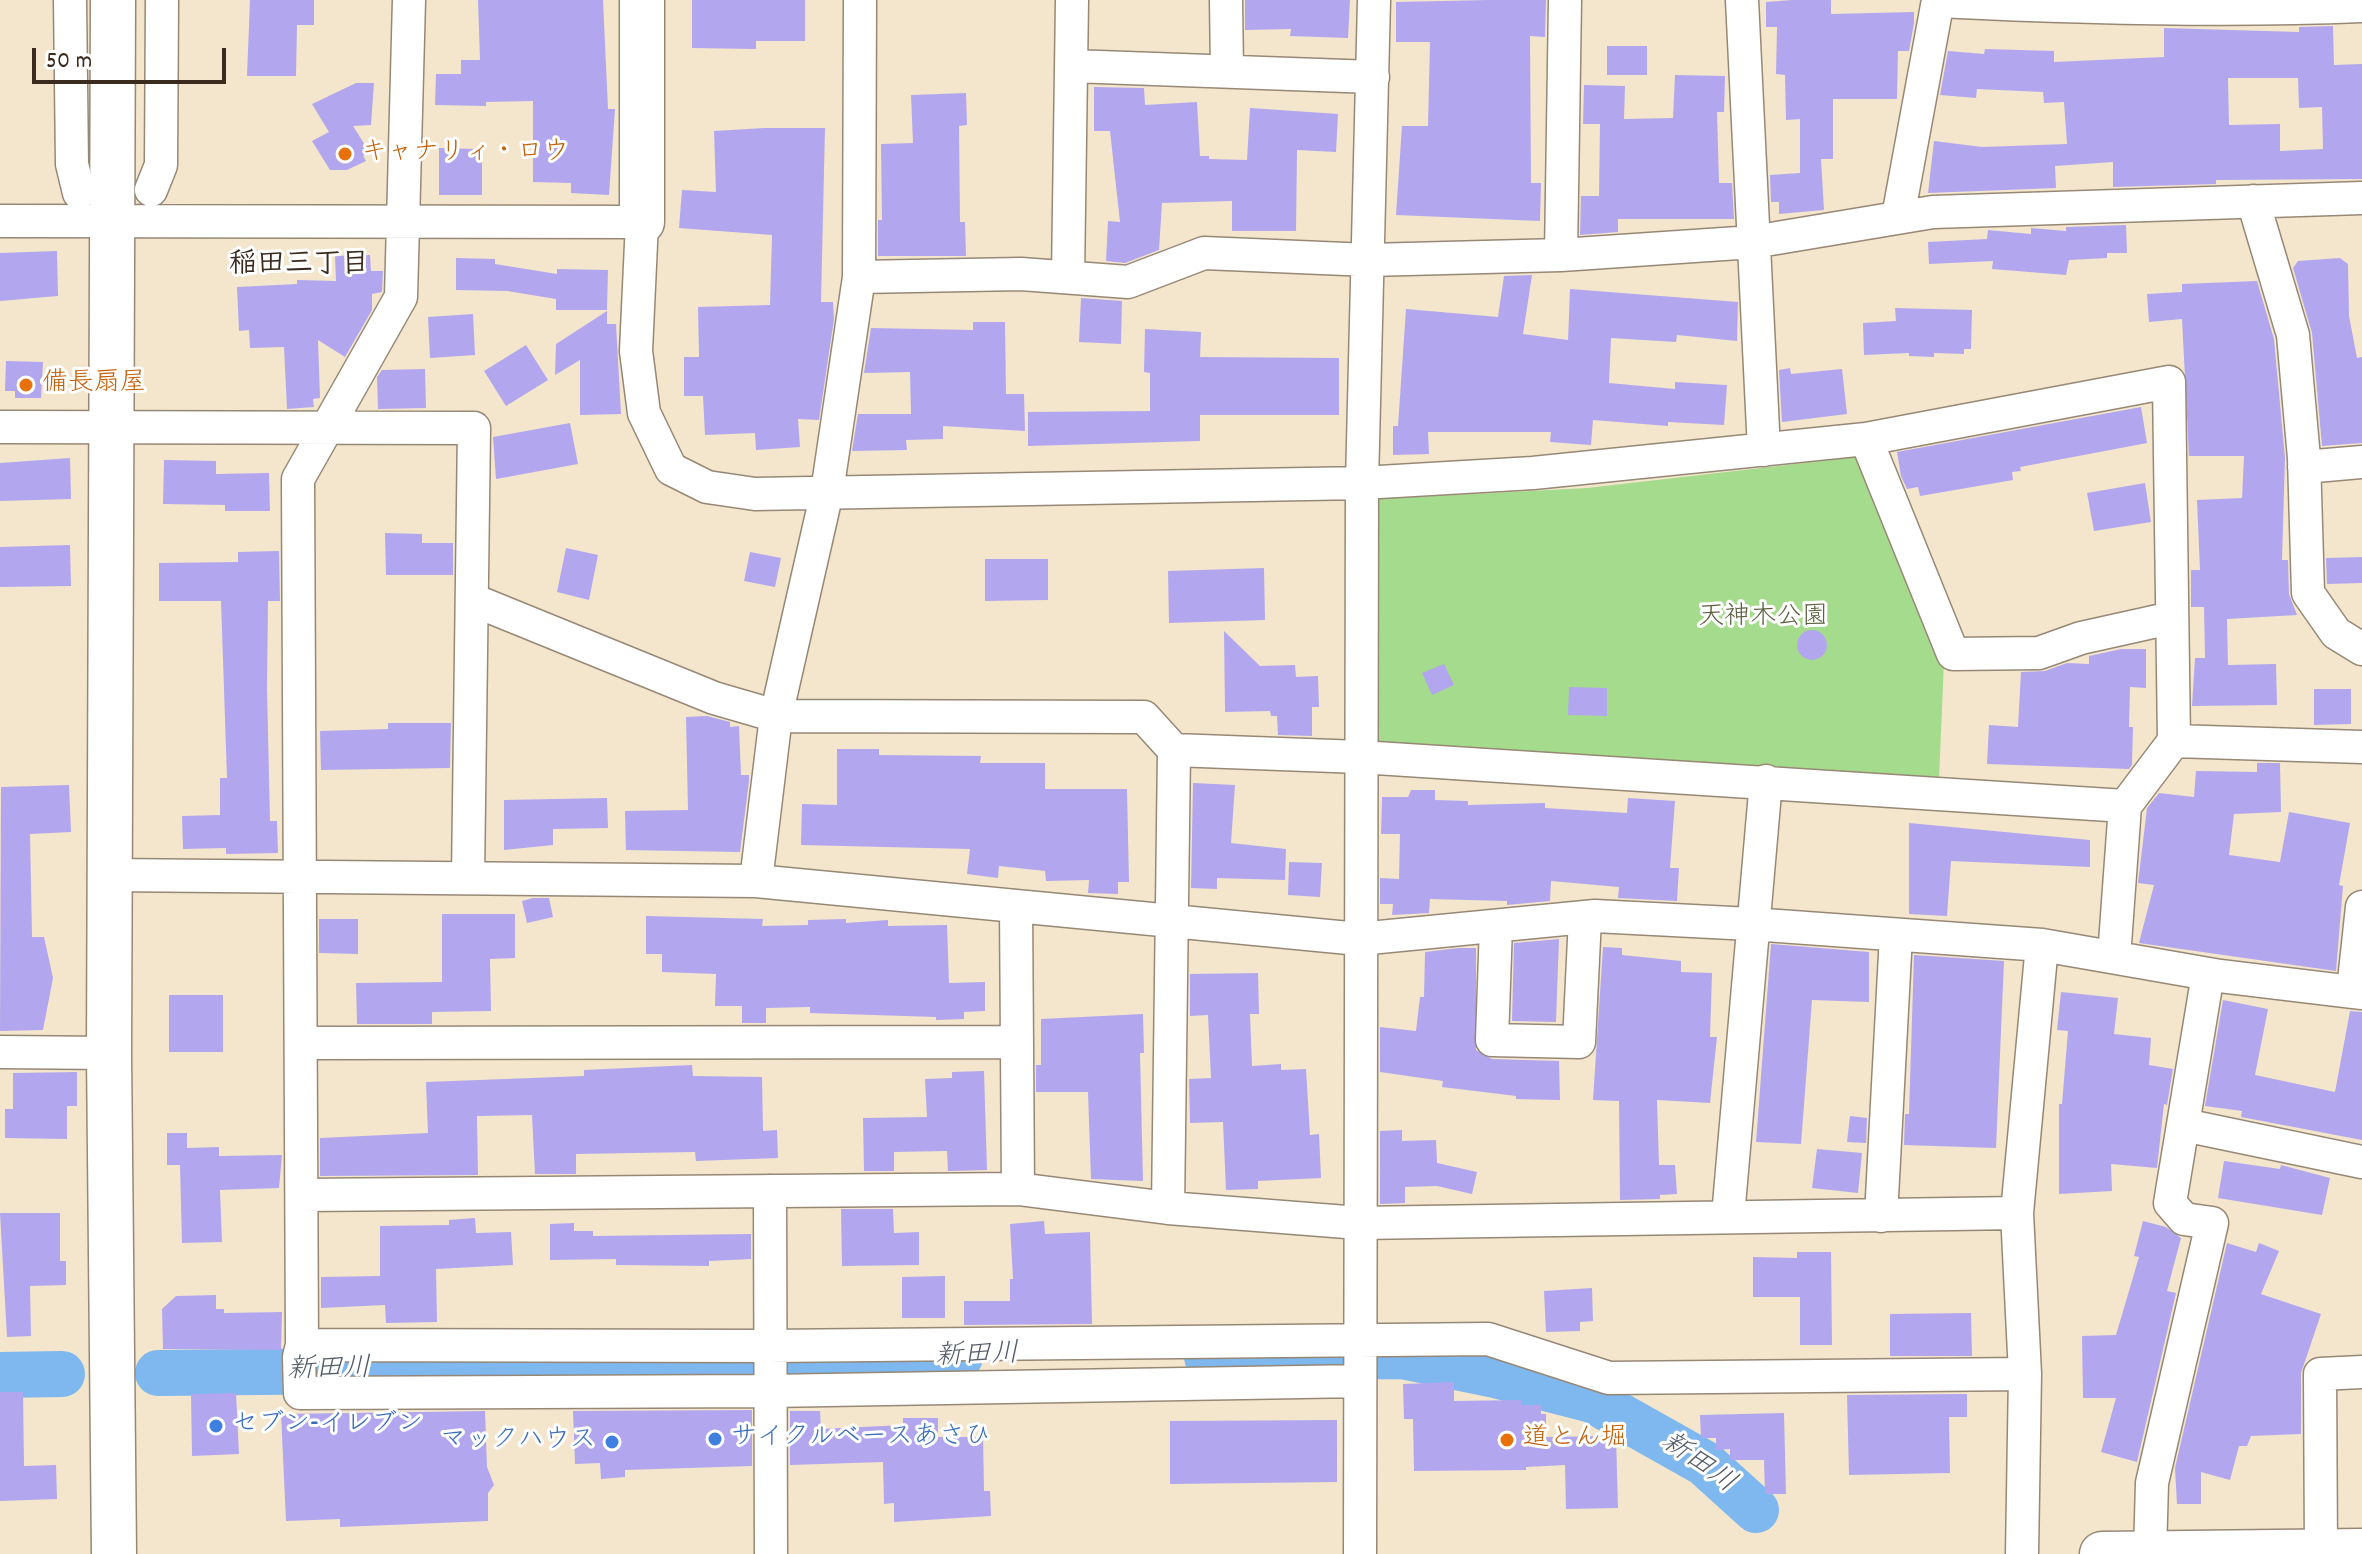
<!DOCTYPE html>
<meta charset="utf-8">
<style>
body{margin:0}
#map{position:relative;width:2362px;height:1554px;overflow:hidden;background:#f3e6cd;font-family:Dekko,sans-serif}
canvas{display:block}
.scale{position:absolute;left:32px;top:48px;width:194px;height:36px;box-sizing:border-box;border:4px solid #3b2a1e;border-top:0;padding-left:10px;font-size:24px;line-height:28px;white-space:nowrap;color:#3b2a1e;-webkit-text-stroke:6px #fff;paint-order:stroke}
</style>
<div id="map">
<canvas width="2362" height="1554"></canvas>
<div class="scale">50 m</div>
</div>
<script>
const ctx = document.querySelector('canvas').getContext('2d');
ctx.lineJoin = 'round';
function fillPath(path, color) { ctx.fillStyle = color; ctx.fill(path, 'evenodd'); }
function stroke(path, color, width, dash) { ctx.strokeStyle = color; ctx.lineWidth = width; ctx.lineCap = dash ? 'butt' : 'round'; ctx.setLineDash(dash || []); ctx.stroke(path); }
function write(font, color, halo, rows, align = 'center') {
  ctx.font = font + ' Dekko,"Klee One",sans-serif'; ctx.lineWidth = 6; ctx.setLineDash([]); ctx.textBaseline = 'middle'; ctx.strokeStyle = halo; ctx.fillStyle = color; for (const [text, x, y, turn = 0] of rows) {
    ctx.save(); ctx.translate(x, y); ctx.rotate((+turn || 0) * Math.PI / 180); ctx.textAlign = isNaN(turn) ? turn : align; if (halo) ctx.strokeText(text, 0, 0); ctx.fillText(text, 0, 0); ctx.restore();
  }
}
const green = new Path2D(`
 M1857,457L1944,661L1939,779L1375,745L1378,499L1587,488Z`);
const river = new Path2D(`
 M1207,1357L1402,1356L1495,1375L1592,1400L1704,1463L1756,1510
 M158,1373L767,1367L960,1357
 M0,1375L62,1374`);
const building = new Path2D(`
 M250,0H314V25H297L296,76H247Z
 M478,0H603L608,109H615L609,195L571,193V183L533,182V101L486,102V106L435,105L436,74H461V60H480Z
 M692,0H805V41H756V49L692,48Z
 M1245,0H1350L1348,38L1290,36L1291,29L1245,30Z
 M1488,0H1546L1545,37L1530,36L1531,183H1541L1540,221L1396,215L1402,126H1428L1430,42H1396V2Z
 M1792,0H1831V14L1914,12V23L1909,51H1898L1897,99H1833V159H1821L1824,210L1779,214V202H1771L1770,175L1800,173V119L1786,120L1785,75L1776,74L1777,27H1766V2Z
 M2333,26L2334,65L2362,64V179L2216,180V184L2113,187V162L2055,166L2056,188L1928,193L1934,141L1982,147L2067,144L2064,102L2044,103L2043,92L1977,89L1976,98L1940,95L1948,51L1984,54L1985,49L2054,51V62L2164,57V28L2299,32V27ZM2228,78H2298L2299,108L2322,107L2323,149L2280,151V124L2229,125Z
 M1607,46H1647V75H1607Z
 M1675,75L1725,76L1724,112H1717L1719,183H1732L1734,219H1618V232L1580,235L1581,196H1599L1600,124H1583L1584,85L1625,86L1624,119L1673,118Z
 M356,83H374L371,125L353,126L370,153L363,156L366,161L347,170H330L312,141L329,132L312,104Z
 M1094,87L1144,88L1145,105L1197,102L1200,156H1209V159L1247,160L1250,108L1338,114L1336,152L1297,150L1296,231H1232V201L1162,203L1159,250L1125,263L1106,261L1108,221L1120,222L1110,131H1094Z
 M966,93L967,125L959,126L960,222H965L966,256H878V220H882L881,144L913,143L911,95Z
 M764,128H825L821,302H833L834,319L819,420L798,419L800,447L756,450L755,433L705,435L703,396H684V357H699L698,307L770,305L772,235L679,228L682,190L716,192L714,131Z
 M439,148L476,149V159H482V195H439Z
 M2126,225L2127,253H2107V258L2069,260L2066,275L1992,269L1993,261L1929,264L1928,242L1987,239L1988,230L2031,234V228L2066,231V227Z
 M57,251L58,296L0,301V253Z
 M370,255L371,271H383L382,292L372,294V310L345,357L318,340L320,398L313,399L314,407L287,409L284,347L250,348L249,330L239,331L237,287L297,284V280L336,281L335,256Z
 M456,258L495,259V264L557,274V269L608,270L607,310H556V299L507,291L456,290Z
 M2340,258L2348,264L2349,316L2357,358L2362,357V443L2322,446L2312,333L2293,268L2298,261Z
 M1532,275L1523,334L1568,340L1570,289L1738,302L1737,341L1677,335L1676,342L1611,338L1609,383L1675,389V382L1727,385L1724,425L1668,422V426L1593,420L1591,445L1550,442L1551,432H1428L1429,454L1393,455V426H1398L1406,309L1498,317L1504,276Z
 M2257,281L2274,339L2285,458L2282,560H2288L2289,594L2297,615L2227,619L2228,665L2276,664L2277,705L2192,706L2195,658H2205L2204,607H2191V570H2200L2197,500L2242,498L2244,456H2189L2182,319L2149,322L2147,294L2182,292V284Z
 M1081,298L1122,301L1121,344L1079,342Z
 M1895,308L1972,310L1971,349H1964V354L1934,353V357L1909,356V353L1864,355L1863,323L1896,321Z
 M607,311V324H616L621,414L580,415V360L555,375L556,344Z
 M473,314L475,355L430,358L428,317Z
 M973,322H1005L1006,394H1024L1025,431L943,426V439L906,440L907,450L852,451L858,414H911L910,372L864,373L871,328L973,330Z
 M1145,329L1201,332L1200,357L1339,358V415H1200V441L1028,446V412L1150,411V373L1144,372Z
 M526,345L548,380L506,406L484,371Z
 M6,361L43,362L41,398H15V391H5Z
 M1790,368L1791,374L1842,369L1847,414L1782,422L1779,370Z
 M425,369L426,408L378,409L377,377L382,370Z
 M2141,407L2147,443L2020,467L2021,471L2012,472L2013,480L1920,496L1918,487L1907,489L1901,476L1897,452Z
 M570,423L578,464L496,479L493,437Z
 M70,458L71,499L0,501V463Z
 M164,460L216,461V474L269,473L270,511H225V505L163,504Z
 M2145,483L2151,522L2094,531L2087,493Z
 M385,533L422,534V543H453V575H386Z
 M70,545L71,586L0,587V547Z
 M566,548L598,555L589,600L557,592Z
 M279,551L280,601H268L267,688L270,821H277L278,853L226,854V848L183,849L182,816L220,815V778H227L221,601H159V563L238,562V552Z
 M750,552L781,558L775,587L744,581Z
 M2362,557V583L2327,584L2326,558Z
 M985,559H1048V600L985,601Z
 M1264,568L1265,620L1169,623L1168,571Z
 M1797 645a15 15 0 1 1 30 0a15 15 0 1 1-30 0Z
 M1224,631L1260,666L1295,665L1296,677L1318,676L1319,707H1312V736L1278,735L1277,716H1271L1270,711L1225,712Z
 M2121,649H2146V688L2130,687L2129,727H2133L2132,765L2129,769L1987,764L1989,725L2018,727L2021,672L2045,671L2067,663L2089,664V656Z
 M1444,664L1454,685L1432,695L1422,673Z
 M1569,687L1607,688V716L1568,715Z
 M2314,689H2351V724L2314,725Z
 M707,716L730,722V727L739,726L741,775H749V781L740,852L626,850L625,811L688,810L686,717Z
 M388,723H451L450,768L321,770L320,731L388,729Z
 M837,749H879V755L981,756L980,763H1045V789H1127L1129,882H1118V894L1088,893L1089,880L1046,881L1045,871L999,866L998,878L967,874L970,849L801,845L802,804L837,805Z
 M2257,763H2280L2281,812L2234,814L2229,855L2280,862L2289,812L2350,823L2339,885L2343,886L2336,971L2139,943L2154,885L2138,883L2147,808L2159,793L2194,797L2196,771L2257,772Z
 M1193,783L1235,785L1231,843L1286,849L1285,880L1217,878V889L1191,888Z
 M69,785L71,832L30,834L32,937H44L53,978L43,1030L0,1031L1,787Z
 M1411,790H1435V800L1468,801V805L1545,803V808L1627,813L1628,798L1675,801L1670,868H1679L1677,901L1618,898L1619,887L1551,881L1550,901L1507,905V901L1430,899L1429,913L1392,915L1393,904H1380V878L1399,879L1400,834H1381L1382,797H1408Z
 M607,798L608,828L553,829V845L504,850V800Z
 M1909,823L2090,840V867L1951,861L1947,916L1909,914Z
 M1289,862L1322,863L1320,897L1288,895Z
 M533,898H549L553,917L527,923L522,901Z
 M442,914H515V958L490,959L491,1011L432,1012V1024H357L356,983L442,982Z
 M646,916L763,919L762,926L808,925V920L846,919V923L888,920V926L947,925L949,983L985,982V1011L964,1012V1019L936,1020V1017L810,1013V1007L766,1008V1023H742V1006H715L716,974L662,972V954H646Z
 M319,919H358V954L319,953Z
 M1559,939L1556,1022L1512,1021L1514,943Z
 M1771,944L1869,952V1002L1812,1000L1801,1144L1756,1142Z
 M1603,947L1622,948V955L1681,961V972L1712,973L1710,1037H1717L1710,1103L1657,1100L1659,1165H1675L1677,1194L1660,1195V1199L1620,1200L1619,1101L1593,1100Z
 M1459,948H1476V1050L1492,1059L1559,1061L1560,1100L1516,1099V1096L1442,1087L1443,1081L1380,1072V1027L1416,1031L1420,997H1424L1425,952Z
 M1914,955L2004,961L1996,1148L1904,1145L1905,1114H1909Z
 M1258,973L1259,1014H1250L1252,1066L1281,1064V1070L1306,1069L1310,1135L1319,1134L1321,1178L1258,1181V1189L1226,1190L1223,1122L1190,1123L1189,1079L1211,1078L1208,1015L1190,1016V974Z
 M2061,992L2118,998L2114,1034L2151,1038L2149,1065L2173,1069L2167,1105L2164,1104L2157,1168L2111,1164L2112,1191L2059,1194V1104H2062L2068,1031L2057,1030Z
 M169,995H223V1052H169Z
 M2223,1000L2268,1009L2255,1075L2335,1092L2350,1011L2362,1012V1140L2241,1117L2242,1111L2205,1106Z
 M1143,1014L1144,1053H1140L1143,1181L1091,1179L1088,1092H1036V1065H1041V1019Z
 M692,1065L693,1076L762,1077L763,1131L777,1130L778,1158L696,1161L695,1152L576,1154V1174H535L532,1115L477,1116L478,1175L320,1176V1138L428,1133L426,1082L584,1076V1070Z
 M984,1071L987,1170L948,1171L947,1151L894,1152V1171H864L863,1118L927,1117L925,1079L952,1078V1072Z
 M77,1072V1106H67V1139L5,1138V1109H13V1073Z
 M1850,1116L1867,1118L1866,1143L1847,1142Z
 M1402,1130V1141L1436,1140L1437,1163L1477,1172L1472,1194L1437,1186L1405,1187V1203L1380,1204V1131Z
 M167,1133H187V1148L219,1147V1156L282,1155L279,1188L220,1190L222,1242L182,1243L180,1165H167Z
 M1817,1149L1862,1153L1858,1193L1812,1188Z
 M2224,1161L2280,1169L2281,1165L2330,1178L2322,1215L2218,1198Z
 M841,1209H893L894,1233L919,1232V1265L842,1266Z
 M0,1213H60V1261H66V1285L30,1286L31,1336L7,1337Z
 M475,1218L476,1233L511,1232L513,1265L436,1269L437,1322L386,1323L385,1305L321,1308V1277L380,1276V1226L449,1225V1220Z
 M1044,1221L1045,1234L1090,1232L1092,1324L964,1325V1301H1010V1279H1013L1010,1224Z
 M2143,1221L2166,1227L2181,1238L2167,1291L2176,1293L2137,1462L2101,1452L2116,1398H2083L2082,1336L2116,1335L2139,1257L2134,1256Z
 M574,1223V1231H593V1236L751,1234V1259L709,1261V1266L616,1265V1259L550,1260V1224Z
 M2227,1243L2256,1252L2259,1243L2279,1251L2261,1294L2321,1314L2301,1373V1434L2251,1436L2247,1446H2239L2230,1480L2201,1472V1504H2177L2175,1468Z
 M1797,1252H1831L1832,1345H1800V1297H1753V1257L1797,1258Z
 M945,1276V1318H902V1277Z
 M1592,1288L1593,1321L1580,1322V1331L1546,1332L1544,1291Z
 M216,1295V1309H224V1313L282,1312L281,1350L163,1349L162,1309L176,1296Z
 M1971,1313L1972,1356H1890V1314Z
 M1454,1382V1401L1521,1400V1405H1541V1414H1546V1437L1616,1436L1618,1508L1566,1509L1565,1465L1526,1467V1470L1414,1471L1413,1419H1404L1403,1384Z
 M0,1392H23L24,1466L56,1465L57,1499L0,1501Z
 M236,1393L239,1454L192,1456L191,1394Z
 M1967,1394V1417H1949L1950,1473L1849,1475L1847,1395Z
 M752,1410V1466L625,1470V1477L601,1479L600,1463L575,1464L573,1411Z
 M485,1411L487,1467L494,1485L488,1493V1521L340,1527V1519L286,1521L281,1414Z
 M790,1411H820L821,1429L903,1425V1418H938V1437H983L984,1491H990L991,1516L894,1522V1503L884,1504L883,1462L790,1465Z
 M1784,1413L1786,1494H1765L1764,1460H1730V1449L1716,1450V1438H1701L1700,1415Z
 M1337,1420V1482L1170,1484V1421Z`);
const street = new Path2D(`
 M70,0L72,164L79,193
 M409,0L401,297L298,479L302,1345L769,1346L1488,1339L1609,1378L2025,1374
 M1226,0L1227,71
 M1742,0L1764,450
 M1938,1C2080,8 2220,12 2362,6
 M1072,66L1373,77
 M151,190L161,165L162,0
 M2253,201L2293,335L2304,458L2308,593L2336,633L2362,649
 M1898,217L1938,0
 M0,221L642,222L636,351L644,413L671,469L707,487L755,494L1362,483L1533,473L1866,439L2169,382L2174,741L2125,806L2114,957
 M1561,255L1565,0
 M859,277L1021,274L1128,282L1204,253L1369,260L1561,255L1753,242L1933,212L2362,198
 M1068,277L1072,0
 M0,427L474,428L468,877
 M1866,439L1953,654L2039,653L2081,638L2171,618
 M2304,467L2362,462
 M473,600L714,698L776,716L1144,717L1174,750L1168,1208
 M2174,741L2362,747
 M1174,750L1360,757L2125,806
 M110,875L756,881L1359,939L1595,916L1751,924L2042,945L2220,976L2362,993
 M756,881L776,716L827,492L859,277L860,0
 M1016,906L1018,1189
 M1496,926L1492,1040L1579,1042L1585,918
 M2353,990L2362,907
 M301,1043L1016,1042
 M0,1052L109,1053
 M2184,1125L2362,1162
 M770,1191L771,1554
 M302,1195L1018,1189L1168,1208L1359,1223L2017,1213
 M1728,1216L1766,781
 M1881,1216L1896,935
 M302,1345L299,1357L300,1393L769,1391L1360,1381
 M2321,1552L2320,1374L2362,1372
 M2150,1553L2152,1483L2212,1223L2184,1219L2170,1203L2208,974
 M1360,1554L1362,483L1374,0
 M2022,1554L2025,1374L2017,1213L2042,945`);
const secondary = new Path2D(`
 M113,0L109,1053L114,1554
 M642,0V222
 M2102,1554L2362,1551`);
const markers = [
 [345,154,8,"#e8710a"],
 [26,385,8,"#e8710a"],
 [216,1426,8,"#3f7fe0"],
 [715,1439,8,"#3f7fe0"],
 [1507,1440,8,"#e8710a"],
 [612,1442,8,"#3f7fe0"]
];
const foodNames = [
 ["キャナリィ・ロウ",361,154],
 ["備長扇屋",42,385],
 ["道とん堀",1523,1440]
];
const parkNames = [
 ["天神木公園",1763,619]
];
const shopNames = [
 ["セブン-イレブン",232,1426],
 ["サイクルベースあさひ",731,1439],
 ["マックハウス",596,1442,"right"]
];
const neighbourhoodNames = [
 ["稲田三丁目",299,267]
];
const waterNames = [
 ["新田川",977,1358,-2],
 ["新田川",329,1372,-1],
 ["新田川",1697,1465,35]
];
fillPath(green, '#a5db8c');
stroke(river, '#7fb7ef', 46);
fillPath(building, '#b2a7ee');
stroke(street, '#978876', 35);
stroke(secondary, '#978876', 47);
stroke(street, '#fff', 32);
stroke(secondary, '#fff', 44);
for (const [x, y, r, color] of markers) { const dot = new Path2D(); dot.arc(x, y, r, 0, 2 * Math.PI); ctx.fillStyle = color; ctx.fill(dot); stroke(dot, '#fff', 3); }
write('26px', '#c56008', '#fff', foodNames, 'left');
write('26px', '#5b5f3f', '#fff', parkNames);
write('26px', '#366cbe', '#fff', shopNames, 'left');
write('bold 28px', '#3b2a1e', '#fff', neighbourhoodNames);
write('italic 28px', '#535b67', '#fff', waterNames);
</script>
